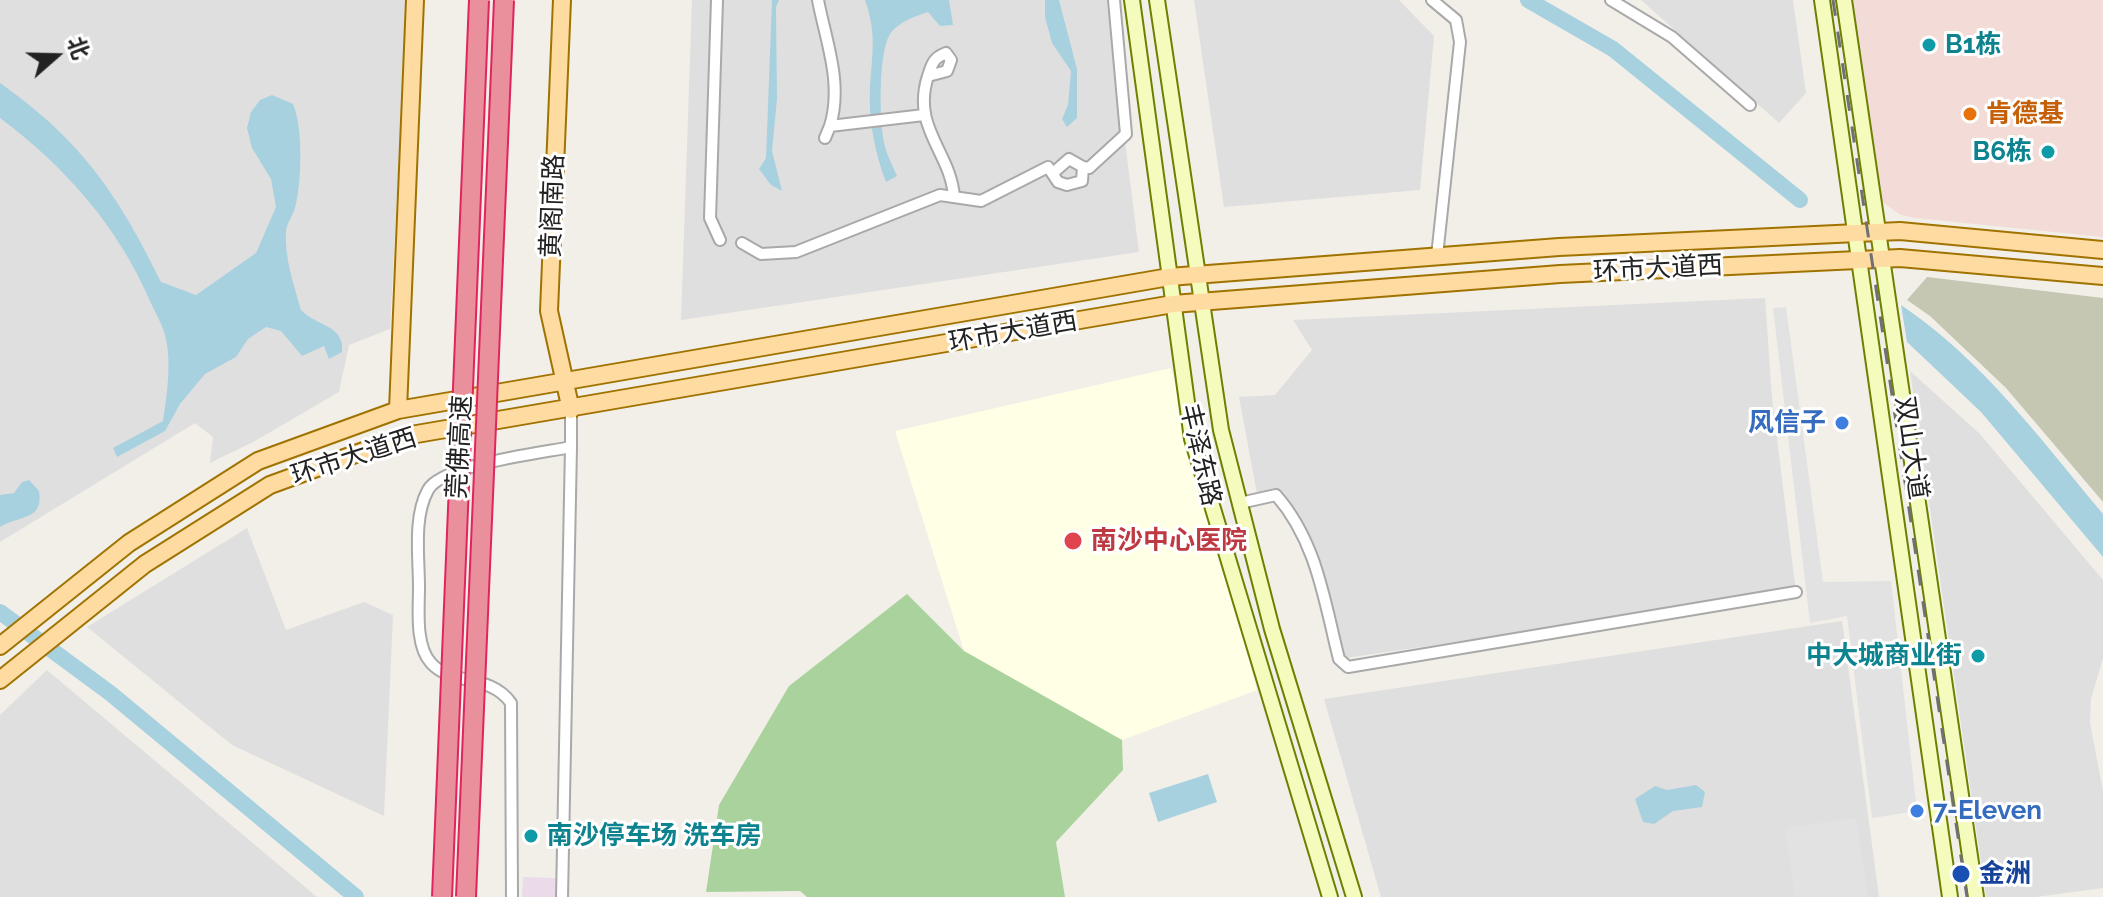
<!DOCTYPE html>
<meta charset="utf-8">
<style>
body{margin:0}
#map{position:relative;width:2103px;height:897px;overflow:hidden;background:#f2efe9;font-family:Raleway,"Noto Sans SC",sans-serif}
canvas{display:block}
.north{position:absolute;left:16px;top:16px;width:80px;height:80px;-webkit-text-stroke:6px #fff;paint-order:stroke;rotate:70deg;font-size:22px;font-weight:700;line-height:32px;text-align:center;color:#222}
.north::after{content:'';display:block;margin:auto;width:28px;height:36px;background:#222;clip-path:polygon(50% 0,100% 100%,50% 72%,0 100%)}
</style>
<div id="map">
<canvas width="2103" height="897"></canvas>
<div class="north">北</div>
</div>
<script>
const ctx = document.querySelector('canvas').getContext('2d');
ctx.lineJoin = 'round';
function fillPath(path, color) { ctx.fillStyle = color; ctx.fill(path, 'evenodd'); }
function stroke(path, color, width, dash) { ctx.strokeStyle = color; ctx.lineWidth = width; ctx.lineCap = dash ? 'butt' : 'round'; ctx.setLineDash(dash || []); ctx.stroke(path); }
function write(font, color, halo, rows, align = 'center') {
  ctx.font = font + ' Raleway,"Noto Sans SC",sans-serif'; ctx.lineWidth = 6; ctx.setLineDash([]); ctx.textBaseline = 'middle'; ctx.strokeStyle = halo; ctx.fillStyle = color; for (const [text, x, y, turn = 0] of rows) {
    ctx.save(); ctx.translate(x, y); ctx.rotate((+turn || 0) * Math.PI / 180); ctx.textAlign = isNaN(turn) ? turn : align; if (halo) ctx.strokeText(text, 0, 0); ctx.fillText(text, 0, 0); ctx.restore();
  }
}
const residential = new Path2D(`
 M0,0H407L390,329L349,345L339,392L255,441L210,463L213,437L195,423L0,542Z
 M692,0H1107L1139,252L681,320Z
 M1194,0H1399L1434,36L1420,190L1224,207Z
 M1641,0H1793L1806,93L1779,123Z
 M1765,298L1772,398L1796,592L1339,659L1304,535L1276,495L1258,499L1239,397L1275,395L1312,350L1293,320Z
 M1910,371L1980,434L2103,580V658L2091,699L2090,723L2103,791V888L2036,897H1986Z
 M247,528L286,630L364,602L393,615L384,816L232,745L87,627Z
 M1842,621L1879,897H1381L1324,699Z
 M47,670L317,897H0V715Z`);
const commercial = new Path2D(`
 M1850,0H2103V237L1915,218L1901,215L1882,202Z`);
const industrial = new Path2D(`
 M523,877L558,878L557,897H522Z`);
const education = new Path2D(`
 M1171,368L1257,690L1122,740L964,651L895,431Z`);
const construction = new Path2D(`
 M1927,277L2103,298V502L2006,388L1930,316L1907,300Z`);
const forest = new Path2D(`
 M907,594L964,651L1122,740L1123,770L1056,842L1065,897H807L800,891L706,892L719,805L789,686Z`);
const parking = new Path2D(`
 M1786,307L1823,582L1891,581L1917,811L1872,818L1847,616L1810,623L1773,308Z
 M1856,818L1868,897H1795L1785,828Z`);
const water = new Path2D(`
 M772,0H779L776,7L777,99L772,151L782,191L771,185L759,169L766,158Z
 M865,0H949L953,25L940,26L928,12C916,16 898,22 890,34C878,53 879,125 885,147C888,157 893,167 897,176L886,182C875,154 868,118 870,88C872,52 877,35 865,0Z
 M1045,0H1059L1077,69V118L1067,127L1062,119L1068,105L1071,71L1052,43L1045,17Z
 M0,83C81,140 118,194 161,282L196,295L256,253L276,207L271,179L252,148L247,128L251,112L260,100L272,95L293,104C303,126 302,183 295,208C293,215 287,223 286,231C284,257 294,285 301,310C316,326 345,325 342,352L329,359L324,346L302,356L281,331L266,327L248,339L236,357L205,374L180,404L165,431L117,457L113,448L163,421C167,394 172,362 165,335C162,324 155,312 150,301C117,225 65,167 0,118Z
 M1901,305C1982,359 2041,440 2103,514V557L1981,412L1907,342Z
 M29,480L39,491C44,521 19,515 0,527V495L14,493L22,482Z
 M1208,774L1217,802L1158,822L1149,793Z
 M1696,785L1705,792L1702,807L1673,811L1654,824L1643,822L1635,799L1655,786L1667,790Z`);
const river = new Path2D(`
 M1528,0L1613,49L1800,200
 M0,612L110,693L356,897`);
const street = new Path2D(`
 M717,0L710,218L720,240
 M818,0C826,42 843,83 830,126
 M1432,0L1456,20L1460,42L1437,256
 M1611,0L1672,37L1750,105
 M928,76L947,71L951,60L946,53C933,58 932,64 928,76C911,128 951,152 954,197
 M825,138L830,126L924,115
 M1083,167L1089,168L1126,134L1114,0
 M742,243L761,254L796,252L940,195L981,201L1048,167L1058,182L1067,185L1082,181L1083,167L1069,159L1053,173
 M1240,503L1276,495C1317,542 1324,600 1339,659L1348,667L1796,592
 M512,897L511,703C490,673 451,686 431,663C415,646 419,609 419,587C419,557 413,517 428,490C441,465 541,453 571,447V410
 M562,897L571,447`);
const secondary = new Path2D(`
 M1132,0L1192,439L1330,897
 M1157,0L1221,430L1272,629L1354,897
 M1822,0L1950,897
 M1844,0L1976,897`);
const primary = new Path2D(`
 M562,0L549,311L571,410
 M398,410L415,0
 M0,646L129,543L258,461L398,410L1169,277L1559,247L1900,231L2103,250
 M0,680L145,564L270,485L405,436L1173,304L1560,274L1900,258L2103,276`);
const rail = new Path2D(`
 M1833,0L1967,897`);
const highwayBridge = new Path2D(`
 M442,897L479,0
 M466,897L504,0`);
const markers = [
 [1929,45,8,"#0f9aa8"],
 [1970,114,8,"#e8710a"],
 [2048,152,8,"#0f9aa8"],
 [1842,423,8,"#3f7fe0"],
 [1073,541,10,"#e0444e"],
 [1978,656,8,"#0f9aa8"],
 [1917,811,8,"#3f7fe0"],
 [531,836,8,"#0f9aa8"],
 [1961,874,10,"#1a4fb4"]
];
const cultureNames = [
 ["B1栋",1945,45],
 ["B6栋",2032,152,"right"],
 ["中大城商业街",1962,656,"right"],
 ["南沙停车场 洗车房",547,836]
];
const foodNames = [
 ["肯德基",1986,114]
];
const streetNames = [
 ["黄阁南路",553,206,-88],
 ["环市大道西",1658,269,-3],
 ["环市大道西",1013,332,-10],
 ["莞佛高速",460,447,-87],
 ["双山大道",1911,448,82],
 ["丰泽东路",1200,455,77],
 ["环市大道西",354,457,-18]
];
const shopNames = [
 ["风信子",1826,423],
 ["7-Eleven",1933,811,"left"]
];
const healthNames = [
 ["南沙中心医院",1091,541]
];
const transitNames = [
 ["金洲",1979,874]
];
fillPath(residential, '#e0dfdf');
fillPath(commercial, '#f3dbd8');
fillPath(industrial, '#ebdae7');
fillPath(education, '#feffe5');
fillPath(construction, '#c6c7b3');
fillPath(forest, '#aad29c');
fillPath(parking, '#e2e2e2');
fillPath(water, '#a8d1e0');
stroke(river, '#a8d1e0', 16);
stroke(street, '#a9a9a9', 14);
stroke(secondary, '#6c8002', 18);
stroke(primary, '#a07300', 20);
stroke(street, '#fff', 10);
stroke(secondary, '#f5fbbd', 14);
stroke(primary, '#fedba1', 16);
stroke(rail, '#707070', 3, [16, 16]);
stroke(highwayBridge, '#e0255c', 22, []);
stroke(highwayBridge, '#ea909c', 18);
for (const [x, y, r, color] of markers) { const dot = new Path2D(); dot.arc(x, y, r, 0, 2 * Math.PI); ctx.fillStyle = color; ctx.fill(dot); stroke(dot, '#fff', 3); }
write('bold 26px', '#0d838f', '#fff', cultureNames, 'left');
write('bold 26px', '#c56008', '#fff', foodNames, 'left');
write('26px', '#222', '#fff', streetNames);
write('bold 26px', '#366cbe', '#fff', shopNames, 'right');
write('bold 26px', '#be3a42', '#fff', healthNames, 'left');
write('bold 26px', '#164399', '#fff', transitNames, 'left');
</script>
